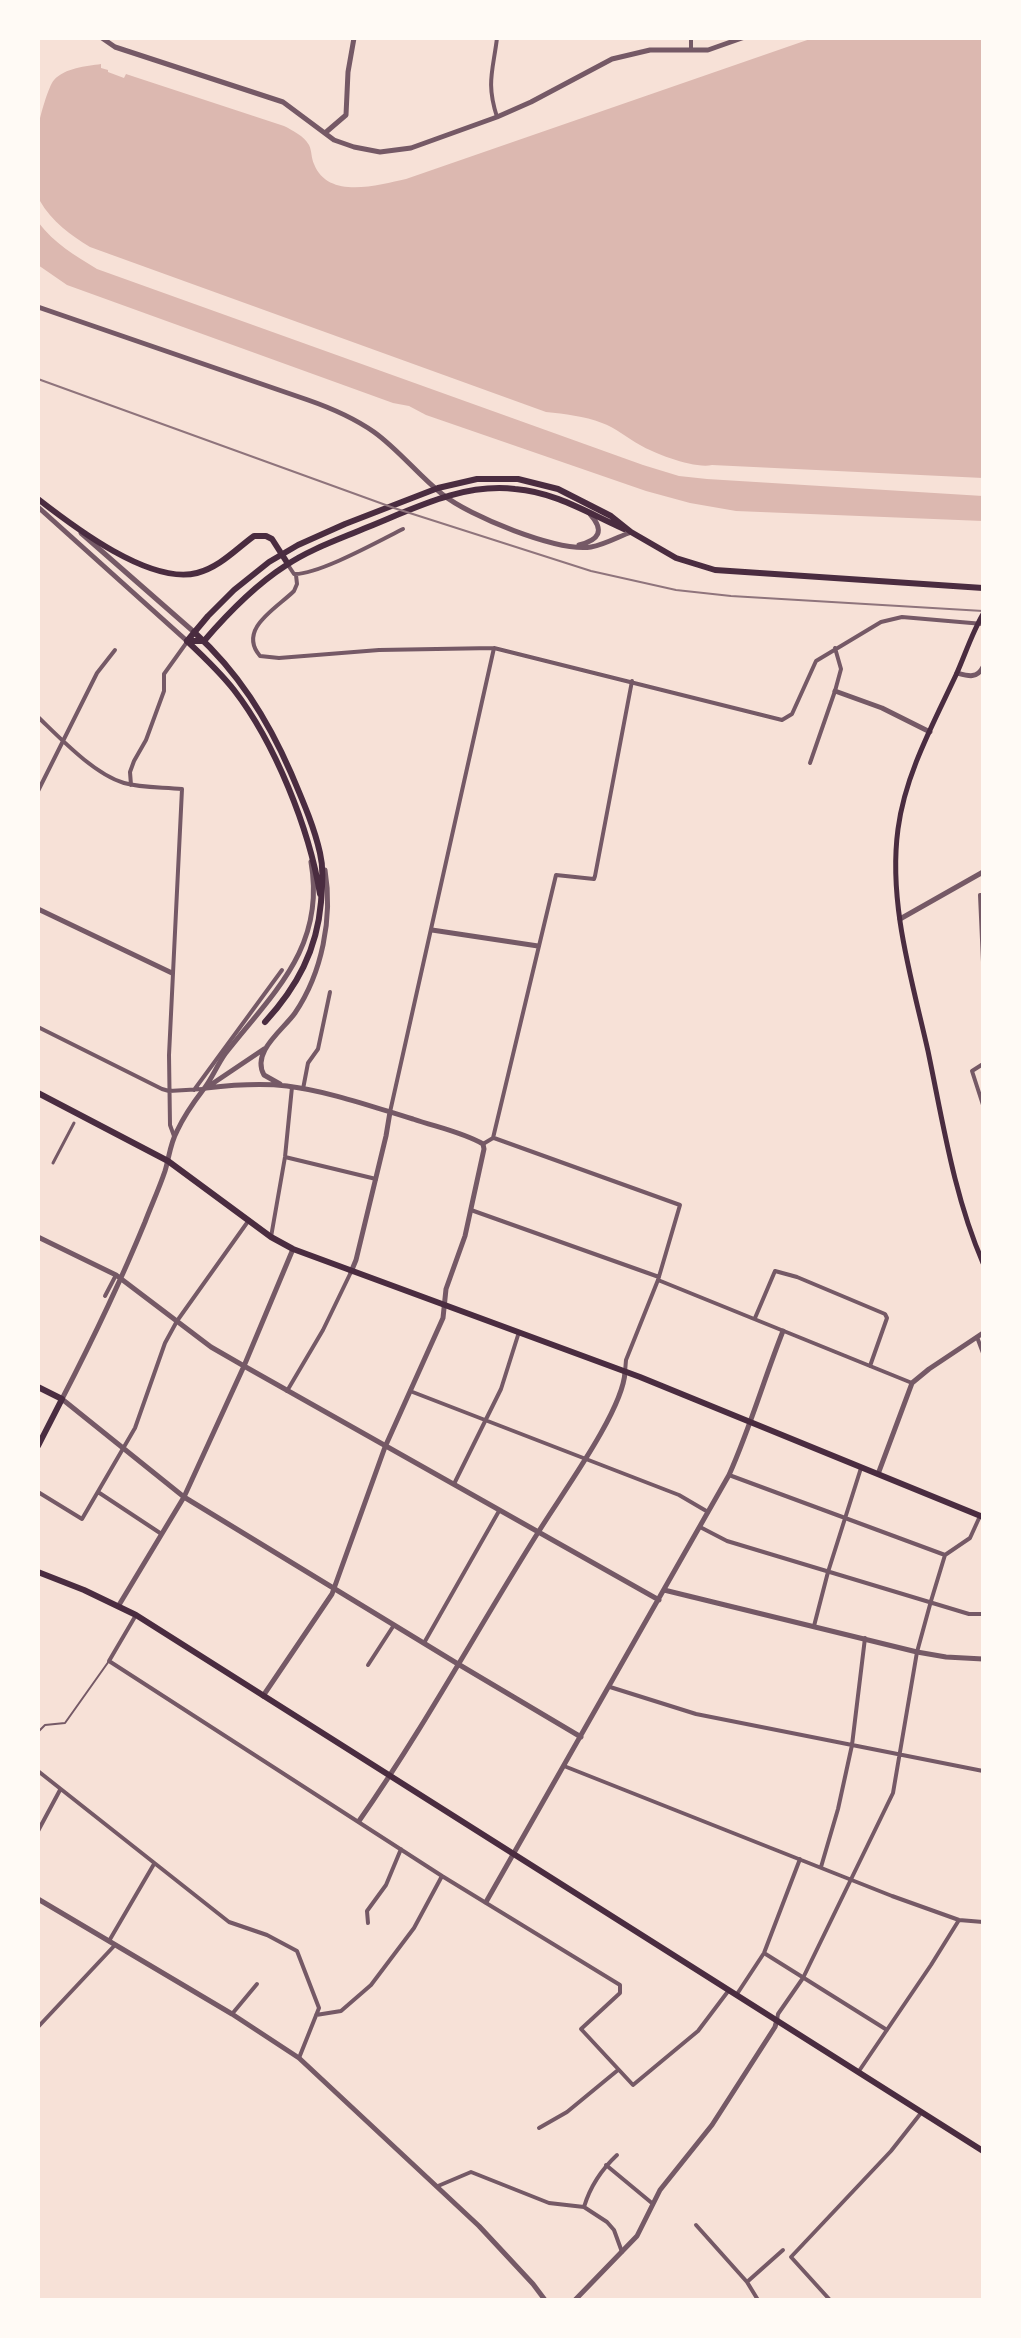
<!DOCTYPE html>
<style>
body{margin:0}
#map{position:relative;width:1021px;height:2338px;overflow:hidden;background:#f7e1d7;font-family:Helvetica,sans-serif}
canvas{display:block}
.frame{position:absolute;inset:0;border:40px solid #fffaf5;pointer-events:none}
</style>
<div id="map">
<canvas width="1021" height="2338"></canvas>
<div class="frame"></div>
</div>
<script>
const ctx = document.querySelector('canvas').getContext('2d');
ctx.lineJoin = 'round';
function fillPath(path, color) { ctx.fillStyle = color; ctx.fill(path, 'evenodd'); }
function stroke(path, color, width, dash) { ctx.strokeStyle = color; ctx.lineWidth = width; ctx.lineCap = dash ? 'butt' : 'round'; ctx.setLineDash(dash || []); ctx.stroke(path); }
const water = new Path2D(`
 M813,38H983V478L712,465C695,469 655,454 640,445C627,438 616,428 602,423C584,416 565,414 546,412L90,247C72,236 51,221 40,201C36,195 37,137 38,127C40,117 48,87 54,80C65,68 86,66 101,64V68L108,70V72L124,78L126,74L135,77L284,126C292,130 304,136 309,145C312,151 311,158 314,164C328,200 378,185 406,179Z
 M38,222C55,244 74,255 97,269L643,465L679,476L707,479L983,496V521L736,511L690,503L646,491L426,415L409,406L393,403L67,285L38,265Z`);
const service = new Path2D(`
 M38,1732L45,1725L65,1723L109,1661`);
const pedestrian = new Path2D(`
 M53,1163L74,1123`);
const minor = new Path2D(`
 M691,38V49
 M497,117C486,83 493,71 497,38
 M288,565L294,574C318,575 379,541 403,529
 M296,575L297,584L294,591C277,608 237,629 260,656L279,658L379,650L494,648L782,720L792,714L816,661L881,622L902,617L983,624
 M38,717C61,739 94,774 124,783C142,788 163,787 182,789L169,1055L170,1125L174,1136
 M810,763L835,691L841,669L835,648
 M131,785L130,772L134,761L146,740L164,691V674L187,642
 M38,791L97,673L115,650
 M983,962L980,895H983
 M38,1027L162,1089L169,1091L203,1089
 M983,1064L972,1071L983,1105
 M303,1089L308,1063L318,1049L330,992
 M194,1090L282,970
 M390,1112L494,648
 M494,1138L680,1205L658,1280L626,1360L625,1372
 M483,1144L493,1138L556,875L594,879L595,876L632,681
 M285,1157L376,1179
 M471,1210L659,1277
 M271,1237L285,1157L292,1087
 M658,1280L912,1383
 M105,1296L116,1275
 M755,1318L775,1271L797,1277L885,1314L887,1318L870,1366
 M977,1337L983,1353
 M287,1391L323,1330L351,1272
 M410,1391L679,1495L708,1512
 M729,1475L945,1555
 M454,1484L501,1389L519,1332
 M38,1492L82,1519L135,1428L165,1343L177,1321L249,1220
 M98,1492L160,1533
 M700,1527L727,1541L969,1614H983
 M136,1615L109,1661L442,1876L620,1985V1993L581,2029L633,2085L698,2031L729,1990
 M814,1626L828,1572L861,1468
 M424,1643L499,1511
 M368,1665L394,1625
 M610,1687L696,1714L983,1771
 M564,1766L892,1896L959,1920L983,1922
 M38,1771L229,1922L267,1935L297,1951L319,2008L299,2058
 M38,1831L60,1790
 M821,1867L838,1809L852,1745L865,1638
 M368,1923L367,1911L386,1885L401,1849
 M109,1941L154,1864
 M764,1953L887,2030
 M737,1994L764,1953L800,1859
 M232,2014L257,1984
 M316,2015L341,2011L371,1985L414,1928L442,1876
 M777,2020L778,2014L803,1978L893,1793L917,1652L931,1601L945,1555L970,1538L980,1516
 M38,2027L115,1945
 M859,2071L931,1965L959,1920
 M539,2128L567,2112L618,2070
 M606,2165L653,2204
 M438,2186L471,2172L549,2203L584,2207L607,2222L614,2230L622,2252
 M584,2207C590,2187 602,2169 617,2155
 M696,2225L747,2282L758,2300
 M747,2282L783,2250
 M830,2300L791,2257L891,2151L921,2113`);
const tertiary = new Path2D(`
 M102,38L115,47L283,102L334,140L354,147L380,152L411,148L497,117L531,102L612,59L650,50H708L742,38
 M325,133L346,115L348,72L354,38
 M38,307L308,400C331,408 354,418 374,432C399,450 418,475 442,494C469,516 557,552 591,547C604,545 618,537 631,532
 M38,507L187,641
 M81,533L194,632
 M579,545C599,540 605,531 590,514
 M957,673C968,676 977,679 983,667
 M835,691L882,708L930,732
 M311,862C326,947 273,993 225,1054C217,1065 212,1079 203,1090C193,1103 184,1116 177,1131C170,1144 169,1158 165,1171C159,1189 151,1206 145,1222C120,1283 92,1341 62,1399L184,1497L458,1664L581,1737
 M38,909L172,973
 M900,919L983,872
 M432,930L538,946
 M280,1084L264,1075C251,1052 283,1030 295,1013C322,973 333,918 325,870
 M206,1088C232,1085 261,1083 287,1086C328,1091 373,1107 413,1119C436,1127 462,1132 483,1144L484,1149L465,1236L446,1289L443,1318L385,1447L332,1594L263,1696
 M206,1088L264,1049
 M38,1237L116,1275L211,1347L244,1366L659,1600
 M351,1272L356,1260L386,1136L390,1112
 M878,1474L912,1383L929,1369L983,1333
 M664,1590L917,1652L946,1657L983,1659
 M119,1605L184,1497L244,1366L293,1249
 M359,1821C424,1728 478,1628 539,1531C561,1495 623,1411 625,1372
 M38,1899L232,2014L299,2058L479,2226L533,2284L545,2300
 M486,1902L729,1475C750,1428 764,1379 783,1331
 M575,2300L637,2236L660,2190L712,2125L775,2027L777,2020`);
const secondary = new Path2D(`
 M983,614C972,633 965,655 956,675C933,724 905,775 898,829C888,903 912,980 928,1051C943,1123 954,1196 983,1263`);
const primary = new Path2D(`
 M38,499C74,527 150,585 197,573C220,567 236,549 254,536H266L272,539L288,564
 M187,641L208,616L234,590L269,562L298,545L345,524L438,488L477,479H518L558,489L611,516L631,532L676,558L715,570L983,588
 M188,641H204C228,613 254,586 285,566C310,549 340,539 368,527C415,508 463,483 515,489C555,492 588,513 624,529`);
const trunk = new Path2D(`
 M194,632C238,672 267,718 291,773C302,799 314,826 320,853C324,870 322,886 321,902C317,950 297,987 265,1022
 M187,641C204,657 220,672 234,690C275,743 309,828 320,894
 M38,1093L168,1161L271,1237L293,1249L640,1377L983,1517
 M38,1387L62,1399L38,1446
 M38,1572L84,1590L136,1615L983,2151`);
const rail = new Path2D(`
 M38,379L394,508L591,571L676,590L731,596L983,611`);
fillPath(water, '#dcb8b0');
stroke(service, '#755966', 2);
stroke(pedestrian, '#755966', 3);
stroke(minor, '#755966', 4);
stroke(tertiary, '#755966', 5);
stroke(secondary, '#4a2c40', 5);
stroke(primary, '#4a2c40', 6);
stroke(trunk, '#4a2c40', 6);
stroke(rail, '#8f747c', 2);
</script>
